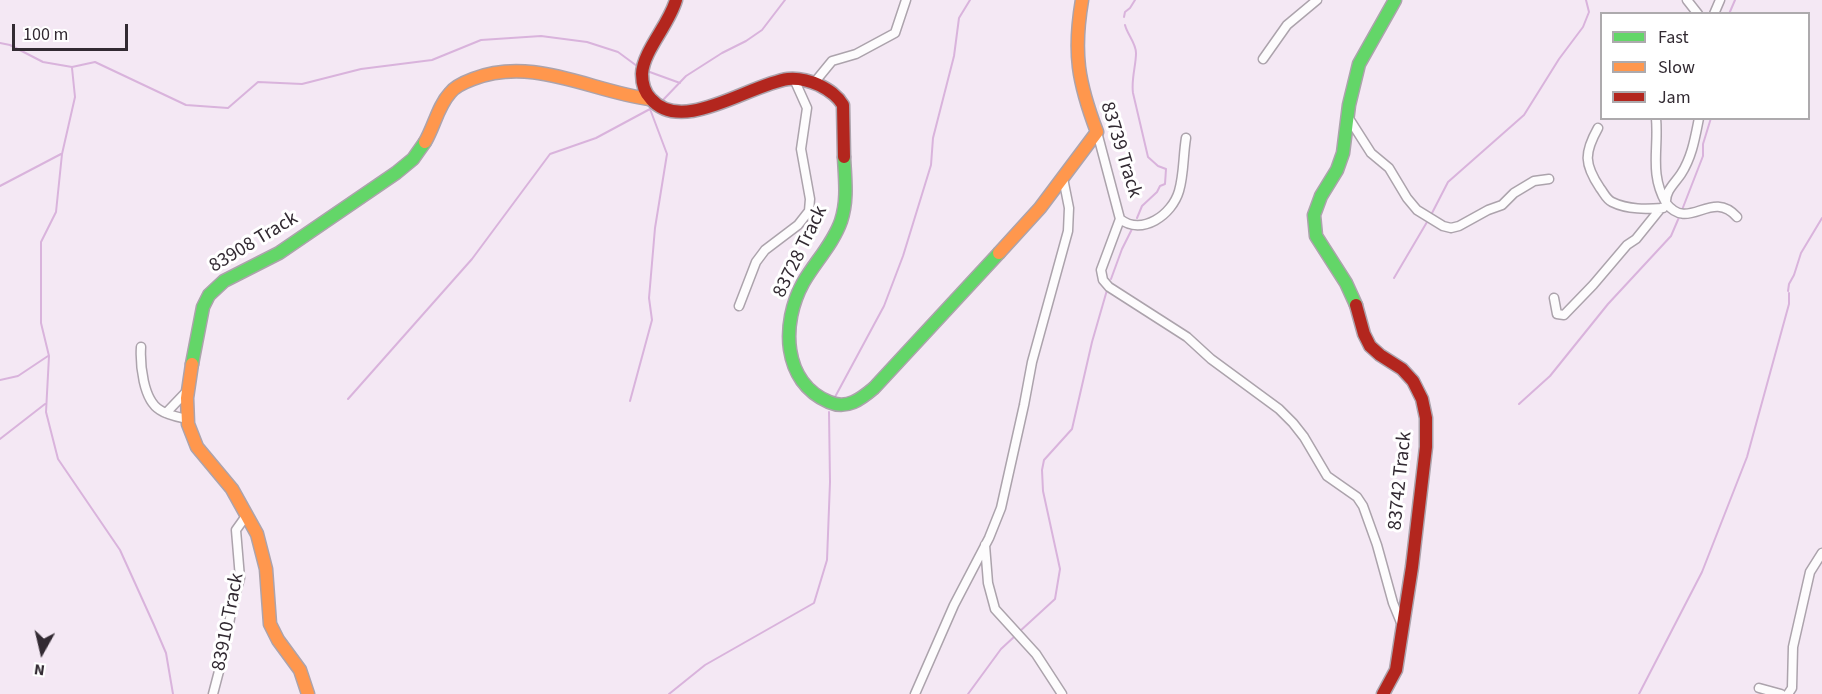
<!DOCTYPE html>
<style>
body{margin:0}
#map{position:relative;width:1822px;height:694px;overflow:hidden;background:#f4e8f4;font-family:"Source Sans 3",sans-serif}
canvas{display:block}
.legend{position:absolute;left:1600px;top:12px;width:210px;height:108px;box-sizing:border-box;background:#fff;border:2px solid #adaaad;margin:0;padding:8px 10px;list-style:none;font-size:18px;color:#322a32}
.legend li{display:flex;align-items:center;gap:12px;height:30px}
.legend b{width:30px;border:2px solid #adaaad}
.north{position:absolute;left:12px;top:622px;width:60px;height:60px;-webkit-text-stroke:4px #fff;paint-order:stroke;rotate:188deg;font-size:16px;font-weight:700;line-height:24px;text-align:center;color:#322a32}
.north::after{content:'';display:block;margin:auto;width:21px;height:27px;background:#322a32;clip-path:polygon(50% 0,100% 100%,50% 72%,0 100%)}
.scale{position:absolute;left:12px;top:24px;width:116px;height:27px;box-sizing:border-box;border:3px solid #322a32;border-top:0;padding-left:8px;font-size:18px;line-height:21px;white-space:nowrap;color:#322a32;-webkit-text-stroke:4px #fff;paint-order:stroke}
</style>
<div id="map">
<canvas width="1822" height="694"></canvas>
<ul class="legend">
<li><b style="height:8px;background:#63d668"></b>Fast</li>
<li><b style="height:8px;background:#ff974d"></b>Slow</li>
<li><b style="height:8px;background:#b3261e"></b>Jam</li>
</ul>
<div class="north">N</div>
<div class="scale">100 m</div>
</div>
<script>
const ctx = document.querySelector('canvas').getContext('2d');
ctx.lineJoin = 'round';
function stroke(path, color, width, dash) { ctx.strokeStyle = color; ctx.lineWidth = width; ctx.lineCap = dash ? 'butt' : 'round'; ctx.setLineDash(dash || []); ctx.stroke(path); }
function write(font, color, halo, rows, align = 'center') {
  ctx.font = font + ' "Source Sans 3",sans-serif'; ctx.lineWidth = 6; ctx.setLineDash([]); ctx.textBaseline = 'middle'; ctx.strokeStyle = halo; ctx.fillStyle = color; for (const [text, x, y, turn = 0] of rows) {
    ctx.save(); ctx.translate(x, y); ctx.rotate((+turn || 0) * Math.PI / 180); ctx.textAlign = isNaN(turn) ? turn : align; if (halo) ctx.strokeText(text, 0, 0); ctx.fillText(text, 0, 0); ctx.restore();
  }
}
const stream = new Path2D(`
 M1729,14L1735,0
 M1124,17L1125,12L1130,8L1135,0
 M1125,25C1127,34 1136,43 1136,53C1136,66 1131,79 1133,93L1148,157L1158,166L1166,169L1165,184L1160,186L1157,192L1142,206L1137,218
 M0,43L10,45L43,62L72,67L95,62L186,105L228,108L258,82L302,84L361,69L432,60L481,40L541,36L587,42L618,52L637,66
 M72,68L75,97L62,154L56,212L41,242V323L49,356L46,412L58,459L120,550L154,625L166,653L173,694
 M647,71L680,83
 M663,100L686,76L722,53L746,41L762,30L785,0
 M0,186L61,154
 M1682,210L1703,156V144L1711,118
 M1431,215L1448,182L1524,115L1559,59L1583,27L1589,12L1586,0
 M1394,278L1427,222
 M1111,279L1122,249L1132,229
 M1788,291L1789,284L1794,275L1801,253L1822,218
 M0,380L18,376L48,356
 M835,397L884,306L903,256L931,165L933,138L954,56L959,18L970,0
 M348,399L472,259L550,154L596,138L650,109L667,154L655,228L649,298L652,320L630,401
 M1519,404L1550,376L1608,304L1671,236L1680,215
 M0,439L45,404
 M1019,632L1055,599L1060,569L1043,491L1042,470L1044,460L1072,429L1092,342L1107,290
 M669,694L705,665L814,603L827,560L830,482L829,412
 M968,694L1001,649L1015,636
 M1639,694L1702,572L1747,457L1789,304V293`);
const street = new Path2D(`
 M1687,0L1698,14
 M1714,14L1720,0
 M1263,59L1287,25L1317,0
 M814,83L832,61L856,54L895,33L906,0
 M1348,117L1371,153L1389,168L1407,198L1417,210L1443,226L1451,228L1459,226L1488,210L1502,205L1514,193L1534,181L1549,179
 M1656,118C1659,149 1649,173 1666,203
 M1699,118C1695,138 1692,157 1681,174C1675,183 1665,191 1666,203C1689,233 1711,188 1737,217
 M1598,128C1584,153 1584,164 1600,188C1604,193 1606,199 1612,202C1628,210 1647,209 1663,208
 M1097,132L1120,219C1142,236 1172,215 1179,191C1184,174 1183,156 1186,138
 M1120,219L1101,270L1103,280L1109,287L1187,337L1211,359L1279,409L1293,423L1304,437L1327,476L1357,497L1363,506L1377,545L1393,603L1402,625
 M1554,298L1557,314L1564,315L1593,285L1627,245L1636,239L1661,208
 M739,306L756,262L765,250L798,225L809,211L810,199L801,149L807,108L794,79
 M141,347C140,364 143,400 160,410C167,415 178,417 187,419
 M166,413L188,390
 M985,545L988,583L995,609L1036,654L1062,694
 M1759,688L1781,694
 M213,694L224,652L232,607L240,578L236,530L246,516
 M915,694L954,605L989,538L1001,508L1024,405L1032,362L1068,231L1069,208L1063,178
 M1788,694L1792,688L1793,647L1810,572L1822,553`);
const fast = new Path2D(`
 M844,157C845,179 848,200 841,221C833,244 815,262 803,283C781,323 782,382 829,402C847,410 861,399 874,388L999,253
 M1356,305L1346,283L1316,236L1314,215L1321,196L1337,170L1343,153L1349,105L1359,64L1395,0
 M192,364L203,307L209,295L224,281L279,253L396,173L413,159L425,142`);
const slow = new Path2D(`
 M425,142C434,127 438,106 450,93C455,86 465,82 473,79C533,56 590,91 649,99
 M999,253L1040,208L1097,132C1078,82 1073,53 1082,0
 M192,364L187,398L188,424L197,447L232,489L257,534L266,569L270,624L278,640L300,670L308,694`);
const jam = new Path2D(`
 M676,0C669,25 643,51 642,74C642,83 645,93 651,99C682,135 750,84 788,79C798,78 810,81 819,85C829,90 837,95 843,105L844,157
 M1356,305L1364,334L1370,346L1380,355L1402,369L1413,381L1422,399L1426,418V447L1412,567L1396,670L1383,694`);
const streetNames = [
 ["83739 Track",1120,150,73],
 ["83908 Track",254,243,-31],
 ["83728 Track",801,252,-64],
 ["83742 Track",1401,481,-84],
 ["83910 Track",229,622,-79]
];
stroke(stream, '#d9b3dc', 2);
stroke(street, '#aca3ac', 11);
stroke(fast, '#aca3ac', 15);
stroke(slow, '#aca3ac', 15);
stroke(jam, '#aca3ac', 15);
stroke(street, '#fdfcfd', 8);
stroke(fast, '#63d668', 12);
stroke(slow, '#ff974d', 12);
stroke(jam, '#b3261e', 12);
write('20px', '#322a32', '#fff', streetNames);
</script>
